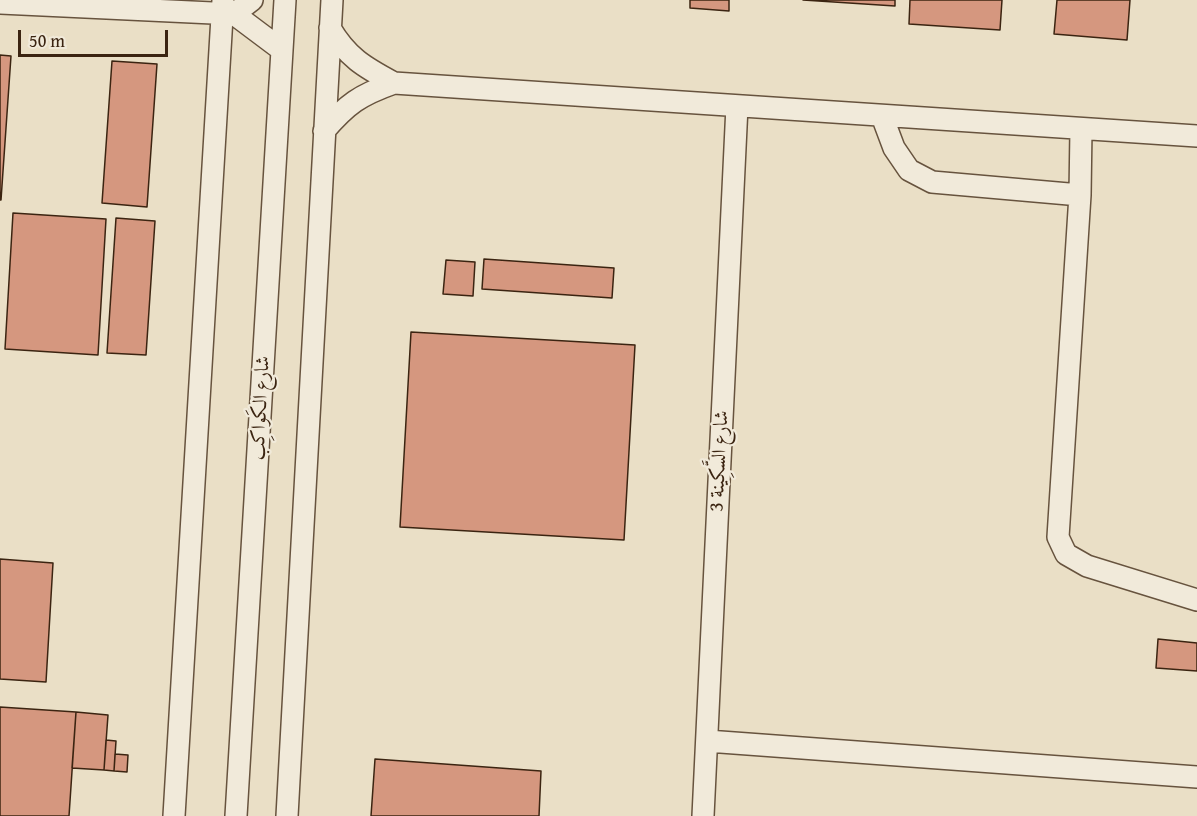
<!DOCTYPE html>
<meta charset="utf-8">
<style>
body{margin:0}
#map{position:relative;width:1197px;height:816px;overflow:hidden;background:#eadfc6;font-family:"Gentium Book Plus",serif}
canvas{display:block}
.scale{position:absolute;left:18px;top:30px;width:150px;height:27px;box-sizing:border-box;border:3px solid #3b2411;border-top:0;padding-left:8px;font-size:18px;line-height:21px;white-space:nowrap;color:#3b2411;-webkit-text-stroke:4px #f1eada;paint-order:stroke}
</style>
<div id="map">
<canvas width="1197" height="816"></canvas>
<div class="scale">50 m</div>
</div>
<script>
const ctx = document.querySelector('canvas').getContext('2d');
ctx.lineJoin = 'round';
function fillPath(path, color) { ctx.fillStyle = color; ctx.fill(path, 'evenodd'); }
function stroke(path, color, width, dash) { ctx.strokeStyle = color; ctx.lineWidth = width; ctx.lineCap = dash ? 'butt' : 'round'; ctx.setLineDash(dash || []); ctx.stroke(path); }
function write(font, color, halo, rows, align = 'center') {
  ctx.font = font + ' "Gentium Book Plus",Amiri,serif'; ctx.lineWidth = 4.5; ctx.setLineDash([]); ctx.textBaseline = 'middle'; ctx.strokeStyle = halo; ctx.fillStyle = color; for (const [text, x, y, turn = 0] of rows) {
    ctx.save(); ctx.translate(x, y); ctx.rotate((+turn || 0) * Math.PI / 180); ctx.textAlign = isNaN(turn) ? turn : align; if (halo) ctx.strokeText(text, 0, 0); ctx.fillText(text, 0, 0); ctx.restore();
  }
}
const building = new Path2D(`
 M690,0H729V11L690,8Z
 M803,0H895V6Z
 M910,0H1002L1000,30L909,24Z
 M1057,0H1130L1127,40L1054,34Z
 M0,55L11,56L1,200H0Z
 M112,61L157,64L147,207L102,203Z
 M13,213L106,219L98,355L5,349Z
 M116,218L155,221L146,355L107,353Z
 M484,259L614,268L612,298L482,289Z
 M446,260L475,262L473,296L443,294Z
 M411,332L635,345L624,540L400,527Z
 M0,559L53,563L46,682L0,679Z
 M1158,639L1197,643V671L1156,668Z
 M0,707L76,712L69,816H0Z
 M76,712L108,715L104,770L72,768Z
 M106,740L116,741L114,771L104,770Z
 M115,754L128,755L127,772L114,771Z
 M375,759L541,771L539,816H371Z`);
const minor = new Path2D(`
 M0,3L234,14L282,50
 M234,14L252,0
 M330,28C347,57 364,67 394,83
 M882,116L894,148L909,170L932,182L1080,195
 M1081,129L1080,195L1058,537L1066,554L1087,566L1197,600
 M324,131C347,104 360,95 394,83L1197,136
 M707,741L1197,777
 M174,816L223,0
 M236,816L285,0
 M287,816L332,0
 M703,816L737,106`);
const streetNames = [
 ["شارع الكَواكِب",261,408,-87],
 ["شارع السَّكِينة 3",720,461,-87]
];
fillPath(building, '#d5977f');
stroke(building, '#3b2411', 1.5);
stroke(minor, '#67533e', 24);
stroke(minor, '#f1eada', 21);
write('20px', '#3b2411', '#f1eada', streetNames);
</script>
